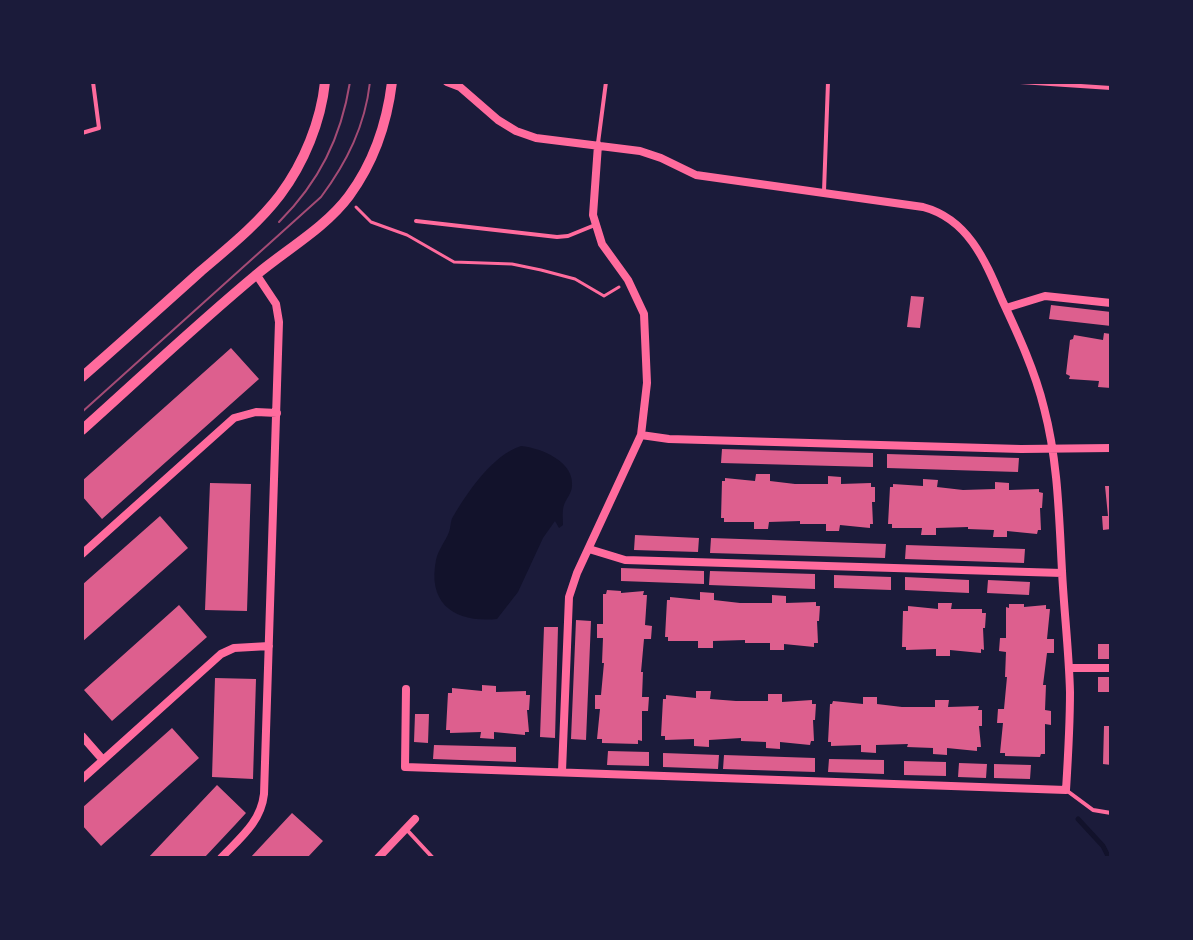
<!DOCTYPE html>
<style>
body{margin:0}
#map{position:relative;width:1193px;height:940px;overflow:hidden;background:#1b1b3a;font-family:Rubik,sans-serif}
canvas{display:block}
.frame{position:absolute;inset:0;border:84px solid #1b1b3a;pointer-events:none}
</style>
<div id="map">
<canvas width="1193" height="940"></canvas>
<div class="frame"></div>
</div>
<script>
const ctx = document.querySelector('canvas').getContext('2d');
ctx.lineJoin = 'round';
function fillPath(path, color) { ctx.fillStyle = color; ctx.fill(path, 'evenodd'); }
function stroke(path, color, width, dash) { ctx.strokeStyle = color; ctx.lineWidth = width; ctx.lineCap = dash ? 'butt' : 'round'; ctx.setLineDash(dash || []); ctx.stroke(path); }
const water = new Path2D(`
 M521,446C542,448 575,462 572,487C571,494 566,499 564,505C562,511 563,518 563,525L559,528L555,521L543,538L518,592L497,619C456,623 427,605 436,560C438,550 445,542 449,532C451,527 450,520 454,515C469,490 493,455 521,446Z`);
const stream = new Path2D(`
 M1078,819L1103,846L1109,858`);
const building = new Path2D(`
 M911,296L924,297L920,328L907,327Z
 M1051,305L1111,312V326L1049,319Z
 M1104,333L1111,334V388L1098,387L1099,381L1069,379L1070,376L1066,374L1070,340L1073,339L1074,335L1103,340Z
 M231,348L259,379L102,519L82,496V481Z
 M722,449L873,453V467L721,463Z
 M887,454L1019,458L1018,472L887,468Z
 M756,474H770V481L795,484H828V476L841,477V484L871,483V487H875V502H872L873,524H870V528L840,525L839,531H826V524H800V521L769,522L768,529H754V522H724V518H721L722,481H725V478L755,481Z
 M923,479L938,480L937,487L963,490L995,489V482L1009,483V490L1039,489V492L1043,493L1042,508H1040L1041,530H1038L1037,534L1007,531V537H993L994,530L968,529V527L936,528V535H921L922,528H892V524H888L890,487H893V484L923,486Z
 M210,483L251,484L247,611L205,610Z
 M1105,486H1111V529L1103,530L1102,516H1108Z
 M160,516L188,548L82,642V585Z
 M635,535L699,538L698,552L634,550Z
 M711,538L886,544L885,558L710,553Z
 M906,545L1025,549L1024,563L905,559Z
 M621,568L704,571V584L621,581Z
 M710,571L815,574V589L709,585Z
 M834,575L891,577V590L834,588Z
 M905,577L969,580V593L905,590Z
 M988,580L1030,582L1029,595L987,593Z
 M607,590L621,591V593L644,591L643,595H647L645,625L652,626L651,639H644L641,672H643L642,697H649L648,711H642V741L638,740V744L602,743V739H597L600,709H595V695H601L604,663H602L603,638H597V624H603V594H606Z
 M700,592L714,593V600L740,603H772V595L786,596V603L816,602V606H820L819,621H817L818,643H814V647L784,644V650H770V643H745V640L713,641V648H698V641H668V637H665L667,600H670V597L700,600Z
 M938,603H952L951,609H982V613H986L985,628H983L984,650L981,649V653L950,650V656H936V649L906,650V647H902L903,611H908V606L938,609Z
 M1009,604H1024V607L1046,605V609H1050L1047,639H1054V653H1047L1043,685H1046L1045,710L1051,711V725L1045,724V754H1041L1040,757L1005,756V753H1000L1003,723H997L998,709H1004L1007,677H1005L1006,652L999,651L1000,638H1006V607L1009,608Z
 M179,605L207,637L112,721L84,690Z
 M576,620L591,621L586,740L571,739Z
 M544,627H558L555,738L540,737Z
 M1098,644H1111V659H1098Z
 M1098,677H1111V692H1098Z
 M215,678L256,679L253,779L212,777Z
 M482,685L496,686V692L526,691V695H530L529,710H527L529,732H525V735L494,732V739L480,738L481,732L450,733V730H446L448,693H452V688L482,691Z
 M696,691H711L710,699L736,701H768V694H782V702L812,700V704H816L815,720H813L814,741H811L810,745L780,742V749L766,748V742L741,741V738L709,740V747L694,746V739L665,740V736H661L663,699H666V695L696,698Z
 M863,697H877V704L902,707H935V700H949L948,707L979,706L978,710H982V726H979L981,747H977V751L947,748V755L933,754V748L907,747L908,744L876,745V753L861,752V745L831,746V742H828L830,704H832L833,701L863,704Z
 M415,714H429L428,743L414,742Z
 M1104,726H1111V765L1103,764Z
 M172,728L199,758L101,846L82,825V808Z
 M434,745L516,747V762L433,759Z
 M608,751L649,752V766L607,765Z
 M663,753L719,755L718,769L663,767Z
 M724,755L815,758V772L723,769Z
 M829,759L884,760V774L828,772Z
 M904,761L946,762V776L904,775Z
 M959,763L987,764L986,778L958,777Z
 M994,764L1031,765L1030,779L994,778Z
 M217,785L246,813L235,825L204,858H148Z
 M292,813L323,841L307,858H250Z`);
const path = new Path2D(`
 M356,207L371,222L407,235L454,262L512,264L541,270L575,279L604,296L619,287`);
const service = new Path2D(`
 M1020,82L1111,88
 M82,133L99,128L93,82
 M598,143L606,82
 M824,191L828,82
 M416,221L557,237L568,236L595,225
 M1066,790L1093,810L1111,813
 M407,830L433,858`);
const minor = new Path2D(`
 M1006,308L1045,296L1111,303
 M641,435L669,439L1021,449L1111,448
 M589,549L625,560L1062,573
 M82,554L234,418L256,412L277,413
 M1069,668H1111
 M406,689L405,767L1066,790C1068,758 1070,725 1070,692C1069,652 1064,611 1062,571C1059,516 1058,461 1044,408C1035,371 1018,334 1002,300C985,260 968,219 923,207L696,175L661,158L640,151L536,138L516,131L498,120L460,87L447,82
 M82,736L103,760
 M562,771L569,597L577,573L641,435L647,383L644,314L628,280L602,244L593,215L598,145
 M82,779L221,654L234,648L269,646
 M221,858C240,838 261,822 264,794L279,322L276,304L256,274
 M378,858L415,819`);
const tertiary = new Path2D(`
 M82,377C122,342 161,307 201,271C228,248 258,224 280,195C304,163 321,121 325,82
 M82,430C140,378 197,324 256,275C287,249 325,228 349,196C374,162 387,123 392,82`);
const tram = new Path2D(`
 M279,222C319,182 341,138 350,82
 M82,412L321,197C347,162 365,126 370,82`);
fillPath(water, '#12122b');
stroke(stream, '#12122b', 5);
fillPath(building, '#dd5f8e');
stroke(path, '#ff6b9d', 3);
stroke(service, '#ff6b9d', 4);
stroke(minor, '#ff6b9d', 8);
stroke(tertiary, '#ff6b9d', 10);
stroke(tram, '#a44b75', 2);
</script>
